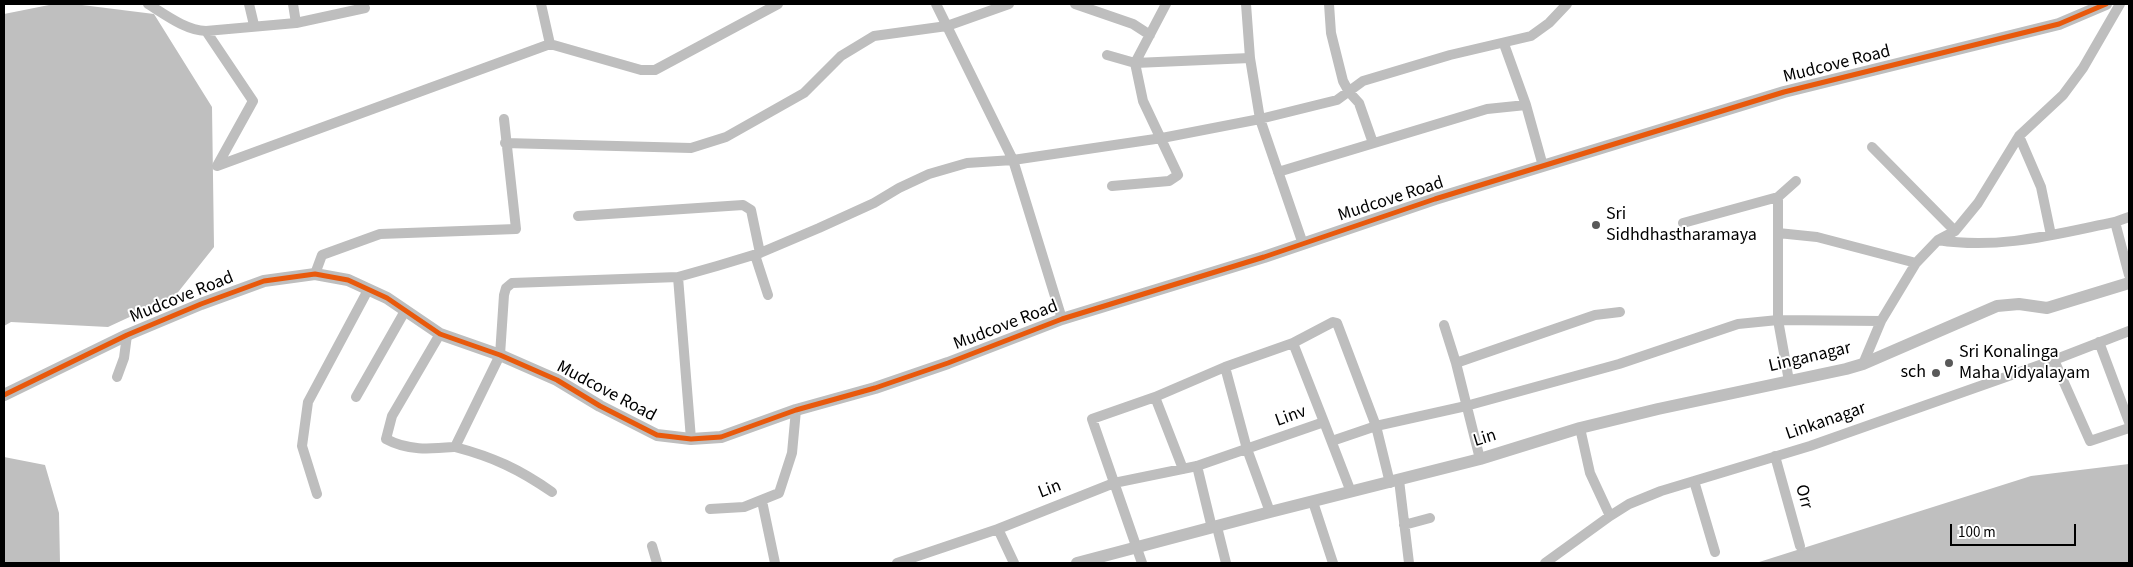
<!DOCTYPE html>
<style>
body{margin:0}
#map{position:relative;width:2133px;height:567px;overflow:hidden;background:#fff;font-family:"Source Sans 3",sans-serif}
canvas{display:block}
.frame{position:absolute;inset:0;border:5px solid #000;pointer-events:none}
.scale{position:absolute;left:1950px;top:524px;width:126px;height:22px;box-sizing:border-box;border:2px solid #000;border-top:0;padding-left:6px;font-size:15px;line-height:18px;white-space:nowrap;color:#000;-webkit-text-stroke:4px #fff;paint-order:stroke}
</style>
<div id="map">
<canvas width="2133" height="567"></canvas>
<div class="frame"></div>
<div class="scale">100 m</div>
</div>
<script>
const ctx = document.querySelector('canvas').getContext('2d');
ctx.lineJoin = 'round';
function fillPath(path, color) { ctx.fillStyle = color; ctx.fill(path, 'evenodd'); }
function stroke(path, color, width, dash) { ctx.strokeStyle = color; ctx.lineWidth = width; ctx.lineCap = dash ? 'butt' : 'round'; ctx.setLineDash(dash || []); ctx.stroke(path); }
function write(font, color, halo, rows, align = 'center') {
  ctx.font = font + ' "Source Sans 3",sans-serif'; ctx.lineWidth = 4; ctx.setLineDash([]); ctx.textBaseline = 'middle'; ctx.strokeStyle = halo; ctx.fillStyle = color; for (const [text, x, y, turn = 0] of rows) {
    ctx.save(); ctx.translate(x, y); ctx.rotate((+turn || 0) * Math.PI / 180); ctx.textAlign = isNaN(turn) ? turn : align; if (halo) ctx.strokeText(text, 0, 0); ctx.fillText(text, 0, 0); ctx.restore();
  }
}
const water = new Path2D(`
 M54,4H74L154,14L212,107L214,247L175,296L108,327L11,322L4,326V14Z
 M4,457L45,465L59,513L60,563H4Z
 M2129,464V563H1756L2031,476Z`);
const minor = new Path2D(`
 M148,4C166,15 185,30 206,31L253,101L217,166
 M249,4L254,25
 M293,4L296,23
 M541,4L550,44
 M936,4L1013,160L1062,319
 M1075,4L1133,24L1150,35
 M1246,4L1250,58L1260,119L1303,244
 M1329,4L1331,33L1343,81L1349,92L1359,103L1373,143
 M206,31L296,23L365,8
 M1504,44L1526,105L1543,166
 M1107,55L1135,63L1250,58
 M2019,136L2041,187L2051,235
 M505,143L691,148L726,137L804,93L841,56L874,36L947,26L1009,4
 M1872,147L1955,231
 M217,166L550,44L641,70H655L778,4
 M1278,172L1487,109L1526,105
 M1112,186L1169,181L1178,175L1143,101L1135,63L1166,4
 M1778,197V320L1789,381
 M578,216L743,205L751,210L760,253
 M2115,222L2129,217
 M1683,223L1778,197L1796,181
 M1778,233L1817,237L1916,263
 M1938,240C1999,250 2056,234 2115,222L2129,275
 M755,255L768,295
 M315,274L322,255L380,234L516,229L504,119
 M678,277L691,439
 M1444,325L1456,363
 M440,334L392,416L386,439C408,451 430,449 455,447
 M2099,342L2129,422
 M1293,343L1333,322L1337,323L1376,426L1332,441
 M2054,360L2090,441L2129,428
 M1863,364L1881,321L1916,263L1938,240L1955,231L1978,203L2019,136L2063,95L2083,68L2120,4
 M1225,367L1293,343L1324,422
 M117,377L124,358L127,335
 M356,397L405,311
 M1155,397L1183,469
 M1580,428L1590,473L1610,516
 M1775,456L1800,546
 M1480,459L1456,363L1595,315L1620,312
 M1197,466L1212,528
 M1399,480L1409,563
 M1694,481L1715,552
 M1390,483L1376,426L1466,406L1619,364L1738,324L1778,320L1881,321
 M552,492C519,469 493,457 455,447L500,355L504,295L506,288L512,283L678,277L717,266L760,253L819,228L874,203L899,188L929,174L967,163L1013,160L1162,138L1260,119L1337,100L1363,81L1450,55L1531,36L1549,23L1567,4
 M317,494L302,446L308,402L368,290
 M762,501L775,563
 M1313,502L1333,563
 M710,509L744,507L779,493L792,453L796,410
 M1404,525L1430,518
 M1217,527L1226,563
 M652,546L657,563
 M897,563L998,529
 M1014,563L998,529L1114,483L1197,466L1324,422L1351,492
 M1142,563L1092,419L1155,397L1225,367L1247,449L1270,512
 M1545,563L1610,516L1629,504L1661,491L1810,446L2054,360L2129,331`);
const tertiary = new Path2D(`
 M4,395L127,335L201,304L264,281L315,274L348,280L387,298L440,334L500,355L557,380L600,406L657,435L691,439L721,437L796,410L875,388L948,363L1062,319L1264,257L1435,199L1784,92L2059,24L2106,4
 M1077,563L1270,512L1480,459L1580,428L1658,409L1846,369L1863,364L1997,306L2019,304L2047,308L2129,283`);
const cycleway = new Path2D(`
 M4,395L127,335L201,304L264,281L315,274L348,280L387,298L440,334L500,355L557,380L600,406L657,435L691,439L721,437L796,410L875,388L948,363L1062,319L1264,257L1435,199L1784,92L2059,24L2106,4`);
const markers = [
 [1596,225,5,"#595959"],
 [1949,363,5,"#595959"],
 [1936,373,5,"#595959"]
];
const streetNames = [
 ["Mudcove Road",1837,65,-14],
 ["Mudcove Road",1391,200,-18],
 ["Mudcove Road",182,298,-22],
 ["Mudcove Road",1006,326,-21],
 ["Linganagar",1810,358,-13],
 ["Mudcove Road",606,392,28],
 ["Linv",1291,417,-20],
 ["Linkanagar",1826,422,-19],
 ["Lin",1485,439,-17],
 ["Lin",1050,490,-21],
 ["Orr",1803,497,75]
];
const poiNames = [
 ["Sri",1606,215],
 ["Sidhdhastharamaya",1606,236],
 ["Sri Konalinga",1959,353],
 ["Maha Vidyalayam",1959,374],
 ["sch",1926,373,"right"]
];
fillPath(water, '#bfbfbf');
stroke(minor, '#bebebe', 10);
stroke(tertiary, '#bebebe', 12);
stroke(cycleway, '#e8590c', 5);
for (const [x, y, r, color] of markers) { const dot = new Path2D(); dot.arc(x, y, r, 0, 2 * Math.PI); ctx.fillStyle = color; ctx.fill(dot); stroke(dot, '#fff', 2); }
write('18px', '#000', '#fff', streetNames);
write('18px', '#000', '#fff', poiNames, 'left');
</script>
